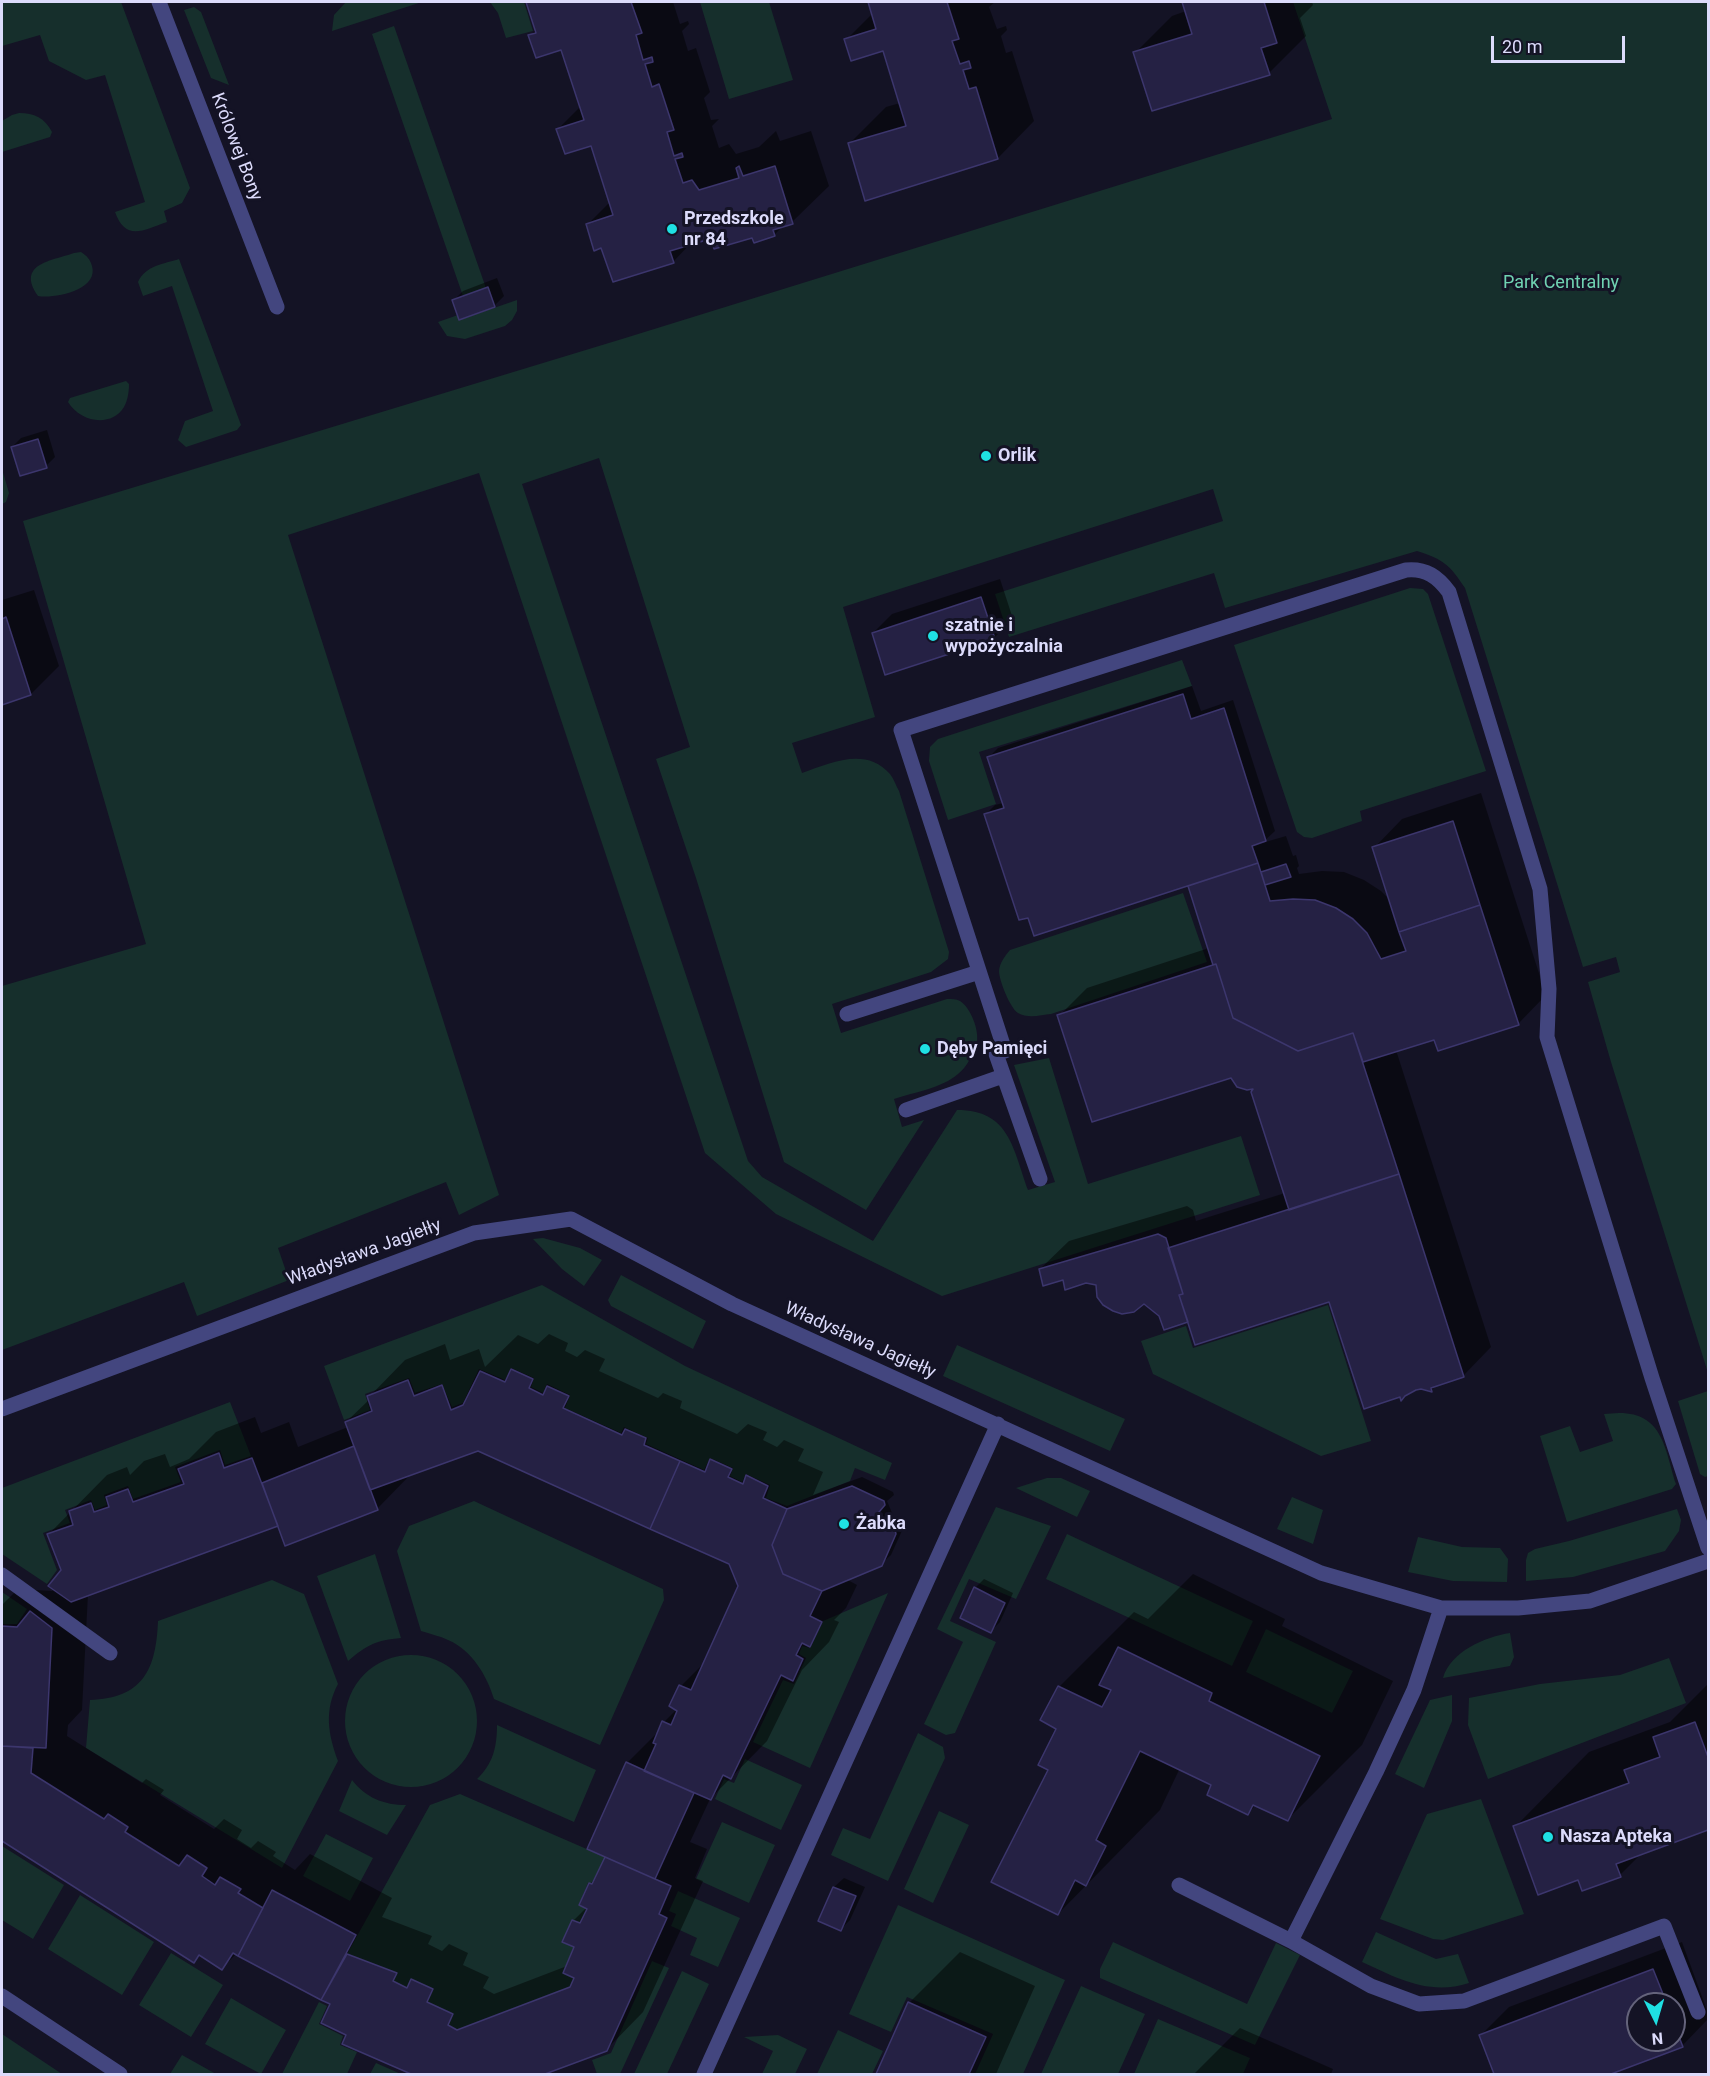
<!DOCTYPE html>
<meta charset="utf-8">
<style>
body{margin:0}
#map{position:relative;width:1710px;height:2076px;overflow:hidden;background:#141325;font-family:Roboto,sans-serif}
canvas{display:block}
.frame{position:absolute;inset:0;border:3px solid #dcdbfb;pointer-events:none}
.north{position:absolute;left:1626px;top:1992px;width:60px;height:60px;box-sizing:border-box;background:#141325;border:2px solid #64637b;border-radius:50%;rotate:175deg;font-size:16px;font-weight:700;line-height:24px;text-align:center;color:#dcdbfb}
.north::after{content:'';display:block;margin:auto;width:21px;height:27px;background:#1fe0e3;clip-path:polygon(50% 0,100% 100%,50% 72%,0 100%)}
.scale{position:absolute;left:1491px;top:36px;width:134px;height:27px;box-sizing:border-box;border:3px solid #dcdbfb;border-top:0;padding-left:8px;font-size:18px;line-height:21px;white-space:nowrap;color:#dcdbfb;-webkit-text-stroke:4px #141325;paint-order:stroke}
</style>
<div id="map">
<canvas width="1710" height="2076"></canvas>
<div class="frame"></div>
<div class="north">N</div>
<div class="scale">20 m</div>
</div>
<script>
const ctx = document.querySelector('canvas').getContext('2d');
ctx.lineJoin = 'round';
function fillPath(path, color) { ctx.fillStyle = color; ctx.fill(path, 'evenodd'); }
function stroke(path, color, width, dash) { ctx.strokeStyle = color; ctx.lineWidth = width; ctx.lineCap = dash ? 'butt' : 'round'; ctx.setLineDash(dash || []); ctx.stroke(path); }
function write(font, color, halo, rows, align = 'center') {
  ctx.font = font + ' Roboto,sans-serif'; ctx.lineWidth = 6; ctx.setLineDash([]); ctx.textBaseline = 'middle'; ctx.strokeStyle = halo; ctx.fillStyle = color; for (const [text, x, y, turn = 0] of rows) {
    ctx.save(); ctx.translate(x, y); ctx.rotate((+turn || 0) * Math.PI / 180); ctx.textAlign = isNaN(turn) ? turn : align; if (halo) ctx.strokeText(text, 0, 0); ctx.fillText(text, 0, 0); ctx.restore();
  }
}
const green = new Path2D(`
 M2,2H121L190,188L182,203L164,211L167,222C143,230 126,242 115,212L145,202L105,75L86,80L49,61L40,35L2,46Z
 M346,2H422L332,31L334,15Z
 M490,2H524L533,31L506,38L498,13Z
 M700,2H769L793,80L729,99Z
 M1293,2H1708V1373L1611,1062L1588,982L1620,972L1616,957L1583,967L1465,588C1450,565 1443,559 1417,551L1225,608L1214,573L1009,637L995,594L1223,521L1213,489L843,607L875,717L792,743L802,773C830,763 866,746 890,774C894,779 896,786 899,791L949,952L948,959L931,972L832,1004L841,1033L947,999C952,999 956,999 960,1001C971,1008 979,1030 977,1042C975,1052 966,1068 958,1074C942,1088 915,1092 894,1099L902,1127L924,1120L866,1210L784,1162L696,878L656,759L690,747L599,458L522,484L748,1161L762,1177L873,1241L957,1110C1010,1110 1013,1149 1028,1190L1055,1182L1014,1065L1049,1058L1088,1184L1241,1136L1260,1195L942,1296L776,1214L705,1153L479,473L288,535L499,1195L459,1215L446,1182L278,1248L289,1280L197,1316L184,1282L2,1350V986L146,944L23,521L622,339L1332,119Z
 M194,7L201,12L229,85L211,78L184,10Z
 M394,26L486,288L463,296L372,34Z
 M19,113C34,113 45,118 52,132L50,137L2,152V121L12,115Z
 M81,252C87,256 90,259 92,266C99,290 54,299 38,296C16,264 51,261 74,253Z
 M179,259L241,425L237,430L186,447L178,440L185,421L213,411L172,286L143,296L138,282C146,265 164,264 179,259Z
 M517,300V311L512,320L505,326L465,339L447,336L438,322L458,315L459,320Z
 M126,381L129,384C129,391 128,400 124,407C111,428 80,422 68,402L70,398Z
 M2,469L9,493L6,502L2,504Z
 M1410,588L1423,589L1428,594L1486,771L1360,811L1362,821L1312,838L1304,837L1297,832L1234,645Z
 M1182,660L1192,686L979,752L996,804L948,820L929,761L930,747L938,739Z
 M1183,893L1207,962L1051,1014C1041,1015 1028,1019 1018,1013C1010,1008 999,980 999,971C1000,962 1005,956 1010,950Z
 M543,1238L580,1248L602,1260L584,1286L562,1269L533,1239Z
 M621,1275L706,1321L693,1349L611,1306L608,1300Z
 M542,1285L685,1366L892,1463L885,1480L855,1468L850,1481L787,1506L766,1498L770,1485L746,1474L742,1482L730,1476L733,1468L710,1458L704,1470L646,1444L648,1438L624,1427L621,1433L565,1408L570,1395L547,1384L543,1393L531,1387L534,1378L511,1368L505,1380L479,1369L463,1403L452,1407L442,1384L415,1393L409,1378L365,1394L370,1410L344,1420L324,1366Z
 M1328,1305L1371,1441L1321,1456L1153,1374L1141,1341L1186,1326L1193,1348Z
 M957,1345L1125,1419L1110,1451L943,1376Z
 M1708,1391V1476L1705,1477L1700,1474L1678,1401Z
 M230,1402L251,1456L225,1465L220,1450L175,1467L181,1482L133,1499L128,1486L104,1495L107,1505L95,1510L91,1500L65,1510L70,1523L43,1533L57,1570L47,1584L2,1554V1488Z
 M1619,1413C1663,1413 1665,1449 1676,1484L1672,1489L1567,1522L1540,1436L1570,1426L1580,1452L1613,1441L1604,1414Z
 M1047,1478H1061L1090,1491L1077,1517L1016,1488Z
 M1292,1497L1323,1510L1313,1544L1277,1529Z
 M474,1501L663,1589L664,1600L600,1745L494,1699C487,1676 472,1650 448,1640C440,1636 430,1634 421,1631L397,1551L409,1526Z
 M996,1507L1051,1526L1016,1599L969,1579L950,1621L996,1642L955,1733L946,1735L924,1724L963,1642L937,1629Z
 M1677,1509L1681,1520L1679,1531L1665,1551L1573,1577L1526,1581V1560L1528,1553L1535,1549L1569,1541Z
 M1067,1534L1253,1621L1232,1666L1046,1579Z
 M1418,1537L1462,1547L1500,1548L1508,1559L1507,1582L1453,1581L1408,1572Z
 M375,1554L401,1638C376,1640 367,1645 348,1661L317,1576Z
 M272,1580L304,1594L338,1684C324,1710 328,1734 338,1761L282,1868L86,1748L90,1700C143,1698 156,1670 158,1621Z
 M2,1592L27,1609L17,1624H2Z
 M888,1593L810,1768L753,1742L783,1680L794,1684L806,1658L799,1654L802,1646L810,1648L823,1621Z
 M1266,1629L1353,1671L1332,1713L1246,1672Z
 M1510,1633L1514,1657L1510,1666L1443,1678C1451,1651 1485,1637 1510,1633Z
 M345 1721a66 66 0 1 1 132 0a66 66 0 1 1-132 0Z
 M1669,1658L1686,1703L1488,1779L1468,1725L1469,1698L1540,1684L1620,1675Z
 M1452,1695V1721L1424,1788L1395,1774L1430,1700Z
 M497,1725L596,1770L574,1822L477,1779C493,1764 497,1747 497,1725Z
 M918,1733L943,1747L945,1758L888,1881L831,1855L843,1828L870,1839Z
 M745,1759L802,1785L781,1830L715,1799L724,1779L734,1783Z
 M352,1780C366,1798 384,1805 406,1805L387,1835L339,1811Z
 M460,1794L605,1857L592,1884L588,1883L579,1905L587,1909L580,1923L572,1920L574,1947L563,1973L574,1978L570,1987L457,2030L448,2025L453,2014L427,2002L433,1990L411,1980L407,1988L393,1981L396,1973L347,1954L430,1805Z
 M1481,1799L1524,1914L1443,1940L1433,1939L1380,1919L1427,1814Z
 M939,1811L969,1825L933,1903L904,1889Z
 M722,1822L775,1845L749,1903L696,1879Z
 M326,1834L373,1858L350,1901L303,1876Z
 M2,1846L64,1885L33,1939L2,1920Z
 M678,1891L740,1918L718,1967L690,1955L697,1938L671,1926L676,1914L669,1911Z
 M80,1895L154,1942L122,1995L48,1949Z
 M898,1905L1065,1980L1023,2074H975L993,2034L907,1997L891,2032L849,2014Z
 M1376,1932L1436,1959L1458,1954L1469,1983C1429,1996 1397,1978 1362,1962Z
 M1113,1942L1247,2004L1276,1943L1300,1955L1255,2045L1100,1978V1969Z
 M171,1953L223,1985L191,2037L139,2005Z
 M652,1961L669,1968L620,2074H597L592,2060L611,2053Z
 M682,1971L709,1984L667,2074H634Z
 M1081,1986L1145,2014L1118,2074H1041Z
 M231,1998L286,2030L261,2074L205,2044Z
 M319,2002L327,2006L319,2024L343,2036L340,2045L357,2052L347,2074H282Z
 M1158,2019L1250,2058L1243,2074H1134Z
 M838,2030L883,2051L872,2074H817Z
 M2,2034L62,2074H2Z
 M778,2035L807,2049L795,2074H762L773,2051L744,2037Z
 M182,2055L216,2074H170Z
 M376,2063L401,2074H370Z`);
const shadow = new Path2D(`
 M528,2H673L680,24L688,21L689,24L682,31L688,51L696,48L710,92L704,98L711,120L719,119L712,126L719,148L729,144L736,154L759,147L776,131L780,141L811,131L829,186L792,222L785,224L774,235L711,237L691,243L673,262L587,225L610,202L592,144L558,129L581,106L562,48L530,36L536,29Z
 M869,2H995L989,7L997,29L1006,26L1007,30L1001,36L1006,53L1012,51L1034,121L998,158L849,144L886,107L900,103L884,49L846,40L873,13Z
 M1183,2H1312L1313,5L1300,18L1306,36L1269,73L1135,53L1172,16L1186,11Z
 M497,278L504,296L494,306L454,300L463,291Z
 M47,430L55,457L46,466L12,447L21,438Z
 M1000,579L1013,619L994,638L873,633L892,614Z
 M34,590L59,666L31,694L2,703V600Z
 M1192,686L1201,711L1233,700L1275,831L1262,843L1286,836L1293,856L1296,855L1299,866L1297,868L1299,874L1322,871L1344,872L1364,880L1381,891L1391,901L1374,848L1402,819L1481,793L1546,995L1518,1024L1435,1038L1396,1050L1491,1347L1463,1376L1437,1384L1432,1390L1421,1387L1330,1300L1189,1320L1160,1315L1144,1302L1097,1283L1064,1278L1040,1269L1069,1241L1187,1206L1193,1210L1196,1221L1285,1193L1256,1087L1231,1076L1059,1016L1087,988L1209,948L1189,884L986,814L995,805L1003,803L989,757L998,748Z
 M549,1334L568,1343L565,1351L577,1357L585,1350L605,1359L599,1371L658,1398L663,1393L682,1401L680,1408L737,1434L748,1424L767,1432L763,1440L777,1447L784,1440L804,1449L798,1461L823,1472L813,1495L862,1477L893,1492L894,1495L887,1501L895,1520L904,1522L905,1524L891,1555L881,1564L846,1579L857,1585L846,1608L834,1620L839,1622L829,1642L802,1670L767,1741L710,1799L690,1842L707,1849L695,1878L703,1881L643,2012L606,2050L539,2074H415L344,2043L348,2034L332,2004L237,1953L222,1968L200,1954L193,1961L2,1839V1605L18,1589L52,1591L55,1588L62,1570L49,1534L107,1475L127,1467L130,1475L144,1461L165,1454L170,1467L189,1459L216,1432L255,1417L261,1433L289,1422L298,1447L348,1427L346,1422L370,1399L369,1397L405,1360L445,1344L450,1360L479,1349L485,1367L518,1335L538,1344ZM478,1449L730,1563L740,1587L706,1661L681,1686L671,1706L677,1709L664,1722L661,1729L627,1763L607,1856L598,1875L590,1884L587,1907L573,1921L576,1946L567,1966L494,1994L483,1988L489,1977L463,1965L468,1953L449,1944L442,1951L428,1944L432,1936L382,1917L392,1898L310,1854L295,1870L273,1856L276,1852L258,1841L251,1848L237,1839L242,1830L224,1819L214,1829L160,1795L164,1790L146,1779L142,1783L67,1736L68,1725L82,1710L88,1594L279,1524L377,1509L412,1473Z
 M1193,1574L1285,1619L1282,1626L1393,1681L1362,1745L1287,1820L1256,1805L1248,1813L1213,1784L1180,1768L1160,1810L1058,1914L1050,1770L1058,1728L1059,1687L1134,1612L1148,1619Z
 M984,1579L1013,1593L1000,1622L991,1631L975,1588Z
 M1708,1684V1829L1642,1853L1620,1875L1579,1878L1515,1827L1589,1752L1670,1722Z
 M844,1878L865,1887L850,1920L841,1929L820,1920L834,1887Z
 M1682,1942L1708,2013V2019L1682,2046L1607,2074H1496L1481,2035L1509,2007ZM1638,2004H1674V2040H1638Z
 M960,1952L1035,1986L996,2074H877L909,2003Z
 M1240,2028L1333,2069L1331,2074H1194Z`);
const building = new Path2D(`
 M526,2H631L642,33L636,35L643,60L652,57L653,62L645,64L652,87L659,84L674,130L667,132L674,156L682,153L683,157L675,159L683,183L692,180L699,190L739,178L736,168L739,166L743,176L775,166L793,224L773,230L775,236L754,243L752,238L714,249L710,239L670,251L674,263L613,282L601,248L594,251L586,224L613,215L591,146L565,154L556,129L584,120L561,50L536,58L528,35L536,33Z
 M868,2H947L959,39L952,41L960,64L969,61L971,68L963,70L969,89L976,87L998,159L865,201L848,143L906,126L883,51L851,61L844,39L876,29Z
 M1182,2H1264L1277,43L1261,48L1270,75L1152,111L1133,52L1192,34Z
 M488,287L495,307L459,320L452,300Z
 M38,439L47,468L20,476L11,447Z
 M981,597L995,639L885,675L872,633Z
 M6,617L31,695L2,705V619Z
 M1183,694L1191,719L1224,708L1266,841L1252,846L1258,863L1034,936L1028,918L1019,920L984,814L1004,808L987,757Z
 M1453,821L1480,905L1399,932L1372,847Z
 M1258,863L1270,901L1293,899L1315,900L1336,908L1353,919L1367,933L1381,959L1406,951L1399,932L1480,905L1519,1025L1438,1051L1434,1040L1363,1062L1353,1033L1298,1051L1233,1018L1216,964L1213,965L1188,886Z
 M1286,864L1291,877L1265,885L1261,872Z
 M1216,964L1233,1018L1298,1051L1353,1033L1399,1174L1289,1210L1251,1092L1253,1089L1247,1090L1237,1087L1231,1078L1092,1122L1057,1015Z
 M1399,1174L1464,1377L1431,1388L1432,1392L1421,1389L1416,1390L1405,1396L1401,1401L1400,1397L1364,1409L1329,1302L1195,1345L1179,1295L1183,1294L1168,1248Z
 M1158,1234L1166,1238L1183,1294L1179,1295L1188,1322L1164,1330L1159,1316L1144,1304L1134,1312L1122,1314L1113,1311L1103,1305L1097,1297L1096,1285L1086,1283L1065,1290L1063,1280L1043,1286L1039,1269Z
 M511,1369L533,1379L529,1388L543,1395L547,1386L569,1396L563,1408L622,1435L625,1429L646,1438L644,1445L680,1461L650,1529L478,1451L370,1490L345,1422L372,1411L367,1396L408,1380L414,1396L442,1385L451,1410L463,1405L480,1371L505,1382Z
 M354,1446L378,1510L285,1546L262,1483Z
 M219,1453L224,1468L252,1458L278,1526L71,1602L48,1586L61,1570L47,1534L73,1525L69,1511L91,1503L94,1512L109,1507L106,1497L128,1489L133,1502L184,1484L178,1469Z
 M710,1459L732,1469L728,1477L743,1484L746,1475L768,1486L763,1498L787,1509L772,1545L783,1574L822,1591L810,1616L822,1622L810,1647L802,1643L796,1655L803,1659L793,1681L781,1675L731,1779L723,1775L711,1800L644,1771L656,1744L653,1743L662,1721L671,1725L677,1711L669,1706L679,1685L691,1690L738,1586L729,1564L650,1529L680,1461L705,1472Z
 M852,1486L884,1501L885,1505L879,1512L886,1529L895,1530L896,1534L882,1566L822,1591L783,1574L772,1545L787,1509Z
 M974,1587L1005,1603L991,1633L960,1618Z
 M30,1611L52,1628L46,1748L2,1746V1626L17,1627Z
 M1118,1647L1212,1693L1209,1701L1320,1756L1288,1821L1253,1805L1248,1815L1207,1795L1211,1785L1140,1751L1096,1840L1106,1846L1086,1886L1075,1880L1058,1915L991,1882L1048,1770L1038,1765L1056,1729L1040,1720L1058,1686L1102,1707L1111,1690L1099,1685Z
 M1695,1722L1708,1757V1830L1616,1864L1621,1877L1582,1891L1578,1880L1538,1895L1513,1826L1629,1783L1624,1770L1660,1757L1653,1737Z
 M2,1746L33,1748L31,1773L104,1819L108,1814L128,1827L125,1832L179,1866L187,1855L207,1868L202,1876L215,1885L220,1877L241,1889L238,1893L263,1908L238,1956L233,1953L222,1970L199,1955L194,1963L2,1841Z
 M626,1762L694,1793L655,1879L587,1849Z
 M605,1857L671,1886L659,1914L667,1918L607,2051L545,2074H411L342,2044L346,2035L321,2023L330,2004L321,2000L347,1954L397,1973L393,1981L407,1988L411,1979L433,1989L427,2002L453,2014L448,2025L457,2030L570,1987L574,1978L563,1973L574,1947L562,1942L572,1920L580,1923L587,1909L579,1905L589,1883L592,1884Z
 M833,1887L856,1896L841,1931L818,1921Z
 M272,1890L356,1935L321,2000L238,1956Z
 M1653,1969L1667,2004H1638V2040H1674V2024L1683,2047L1611,2074H1494L1479,2035Z
 M908,2002L986,2037L969,2074H876Z`);
const minor = new Path2D(`
 M159,2L277,307
 M847,1014L979,972
 M906,1110L1003,1076
 M1040,1179L996,1054L1005,1051L901,730L1406,570C1426,568 1438,577 1449,592L1540,889L1549,989L1547,1037L1652,1378L1708,1548
 M2,1409L474,1233L571,1219L732,1304L1321,1573L1441,1608H1518L1590,1601L1708,1561
 M2,1575L110,1653
 M1179,1885L1291,1941L1376,1772L1414,1690L1441,1608
 M1291,1941L1371,1986L1419,2004L1464,2001L1664,1926L1698,2012
 M2,1996L120,2074
 M704,2074L998,1424`);
const markers = [
 [672,229,6,"#1fe0e3"],
 [986,456,6,"#1fe0e3"],
 [933,636,6,"#1fe0e3"],
 [925,1049,6,"#1fe0e3"],
 [844,1524,6,"#1fe0e3"],
 [1548,1837,6,"#1fe0e3"]
];
const streetNames = [
 ["Królowej Bony",236,147,69],
 ["Władysława Jagiełły",364,1253,-20],
 ["Władysława Jagiełły",860,1341,24]
];
const poiNames = [
 ["Przedszkole",684,219],
 ["nr 84",684,240],
 ["Orlik",998,456],
 ["szatnie i",945,626],
 ["wypożyczalnia",945,647],
 ["Dęby Pamięci",937,1049],
 ["Żabka",856,1524],
 ["Nasza Apteka",1560,1837]
];
const parkNames = [
 ["Park Centralny",1561,283]
];
fillPath(green, '#162f2c');
fillPath(shadow, '#0007');
fillPath(building, '#252144');
stroke(building, '#3c366d', 1.5);
stroke(minor, '#43467f', 15);
for (const [x, y, r, color] of markers) { const dot = new Path2D(); dot.arc(x, y, r, 0, 2 * Math.PI); ctx.fillStyle = color; ctx.fill(dot); stroke(dot, '#141325', 2); }
write('18px', '#dcdbfb', '#141325', streetNames);
write('bold 18px', '#dcdbfb', '#141325', poiNames, 'left');
write('18px', '#70d2b2', '#141325', parkNames);
</script>
